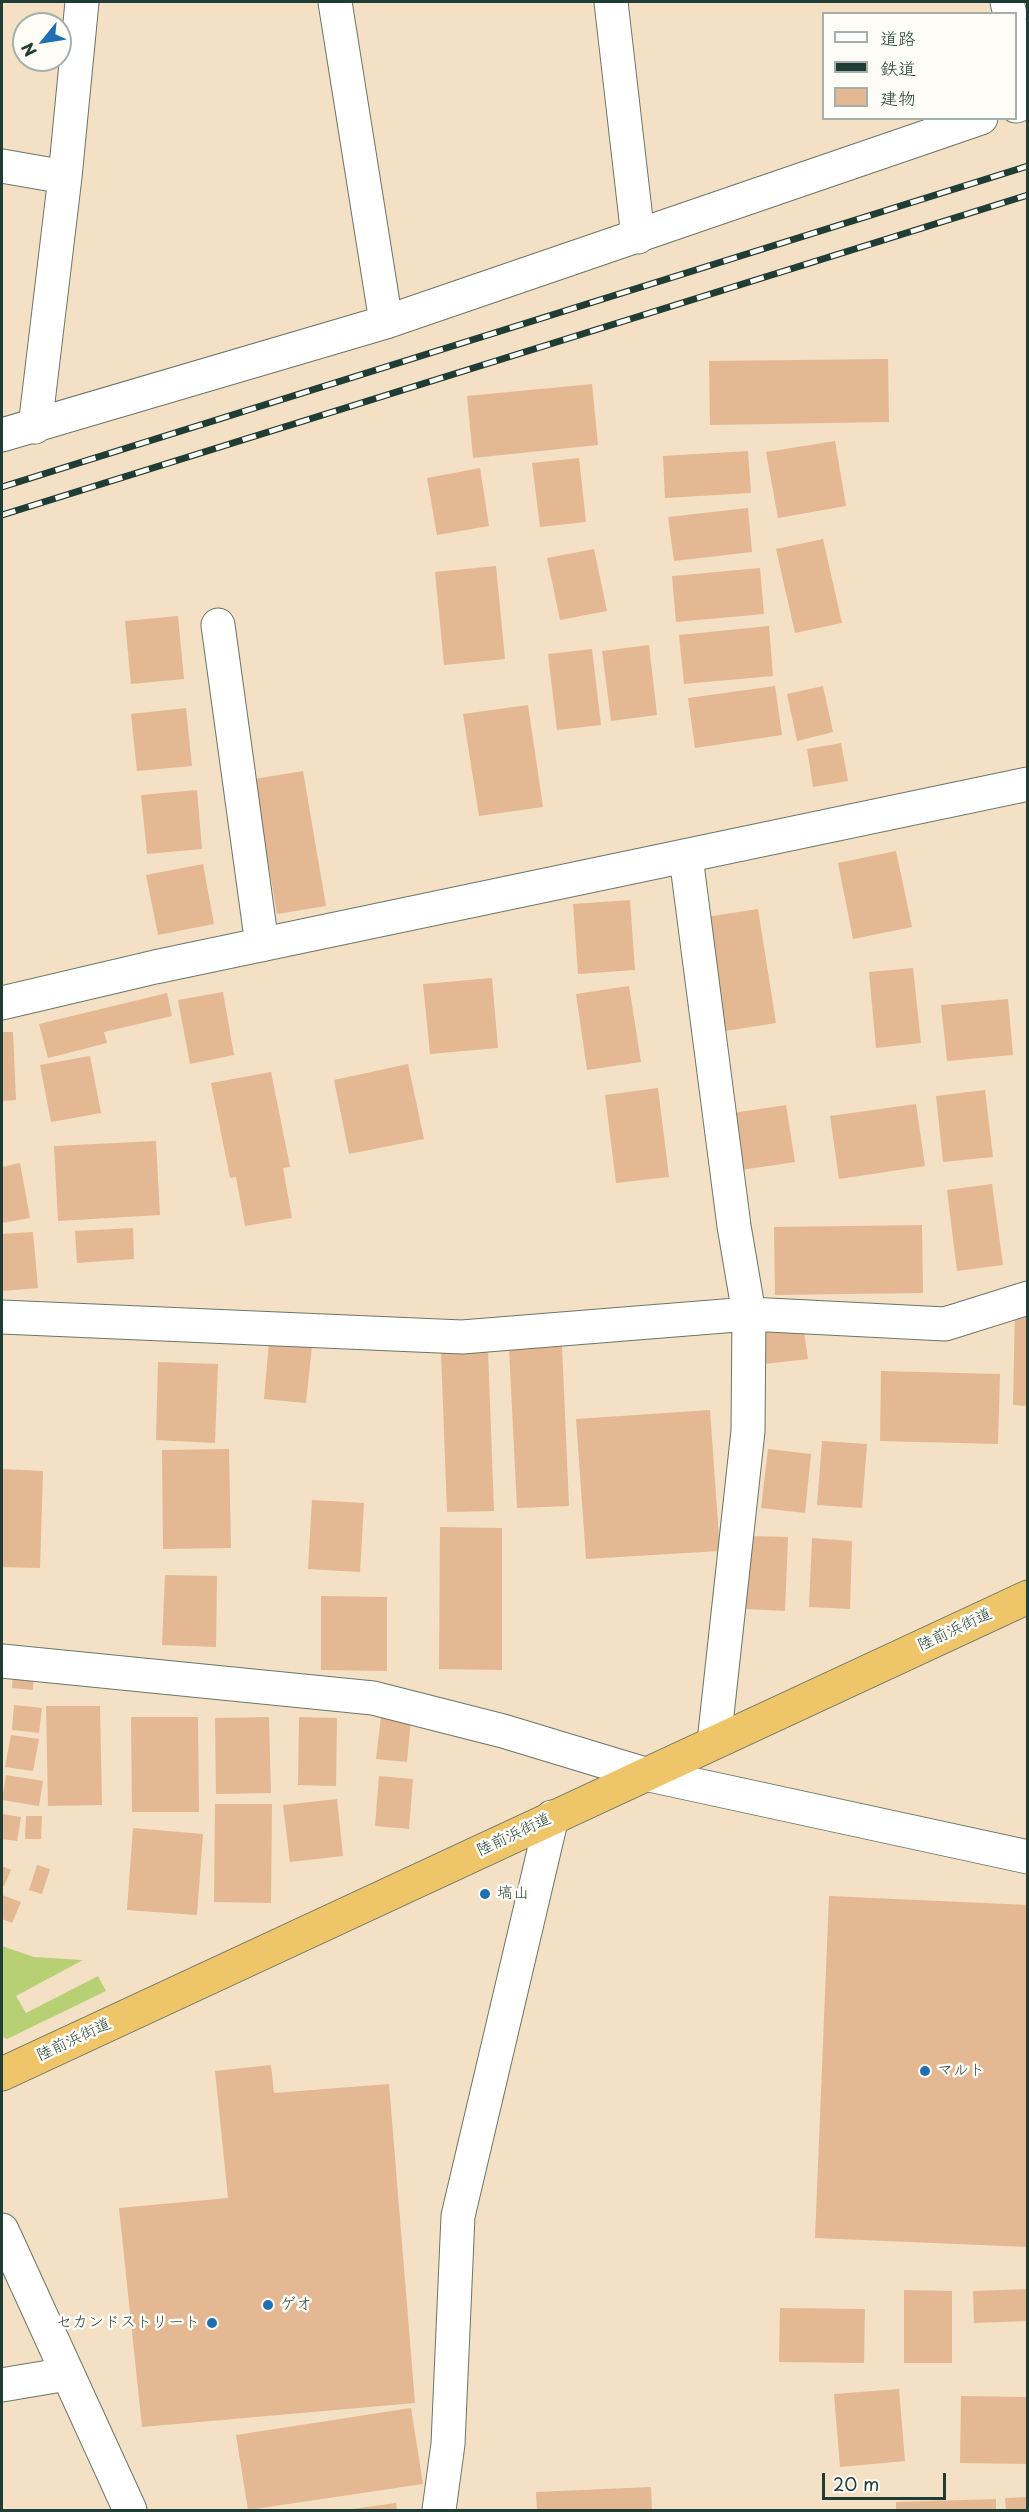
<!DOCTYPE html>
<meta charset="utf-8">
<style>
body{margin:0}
#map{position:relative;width:1029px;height:2512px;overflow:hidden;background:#f4e0c4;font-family:"Playpen Sans","Klee One",sans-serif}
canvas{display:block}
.frame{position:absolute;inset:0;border:3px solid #1f3d34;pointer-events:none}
.legend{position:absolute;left:822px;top:12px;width:195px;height:108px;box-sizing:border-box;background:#fdfcf7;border:2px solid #a4b0a9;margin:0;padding:8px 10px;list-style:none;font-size:18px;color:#1f3d34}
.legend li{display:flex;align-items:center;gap:12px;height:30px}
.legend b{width:30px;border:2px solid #a4b0a9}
.north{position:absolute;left:12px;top:12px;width:60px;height:60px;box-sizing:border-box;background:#fdfcf7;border:2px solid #a4b0a9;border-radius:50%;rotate:240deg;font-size:16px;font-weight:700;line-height:24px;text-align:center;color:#1f3d34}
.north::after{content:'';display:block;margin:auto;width:21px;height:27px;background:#1f6fb2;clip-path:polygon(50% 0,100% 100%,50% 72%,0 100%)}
.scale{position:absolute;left:822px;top:2473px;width:124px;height:27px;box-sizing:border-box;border:3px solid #1f3d34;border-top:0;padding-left:8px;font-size:18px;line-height:21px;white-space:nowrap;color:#1f3d34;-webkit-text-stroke:4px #fdfcf7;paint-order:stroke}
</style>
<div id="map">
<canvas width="1029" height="2512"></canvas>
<div class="frame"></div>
<ul class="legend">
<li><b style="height:8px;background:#fff"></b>道路</li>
<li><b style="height:8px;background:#1f3d34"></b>鉄道</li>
<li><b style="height:16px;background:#e4b892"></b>建物</li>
</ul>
<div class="north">N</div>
<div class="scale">20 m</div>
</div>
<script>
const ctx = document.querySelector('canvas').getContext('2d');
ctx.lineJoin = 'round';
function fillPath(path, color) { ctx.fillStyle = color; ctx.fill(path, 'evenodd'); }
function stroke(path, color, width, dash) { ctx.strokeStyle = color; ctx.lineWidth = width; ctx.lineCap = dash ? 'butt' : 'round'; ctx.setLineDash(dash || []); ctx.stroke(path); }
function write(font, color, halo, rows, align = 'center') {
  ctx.font = font + ' "Playpen Sans","Klee One",sans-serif'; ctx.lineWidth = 5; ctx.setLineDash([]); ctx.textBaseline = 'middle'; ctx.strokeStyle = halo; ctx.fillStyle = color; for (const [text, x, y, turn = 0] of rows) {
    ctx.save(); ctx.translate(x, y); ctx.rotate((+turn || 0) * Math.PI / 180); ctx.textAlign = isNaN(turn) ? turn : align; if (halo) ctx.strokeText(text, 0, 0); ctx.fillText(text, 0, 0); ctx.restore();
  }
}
const green = new Path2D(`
 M2,1946L34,1957L83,1960L16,1996L26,2013L98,1976L106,1991L7,2039L2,2037Z`);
const building = new Path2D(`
 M888,359L889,422L710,425L709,361Z
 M592,384L598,445L473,458L467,396Z
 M835,441L846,506L778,518L766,452Z
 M748,451L751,493L665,498L663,456Z
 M579,458L586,522L540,527L532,463Z
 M480,468L489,526L437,535L427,478Z
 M748,508L752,552L674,561L668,517Z
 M823,539L842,623L795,633L776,549Z
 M594,549L607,611L560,620L547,558Z
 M496,566L505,659L444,665L435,572Z
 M760,568L764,614L676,622L672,576Z
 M178,616L184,679L131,684L125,621Z
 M769,626L773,676L684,684L679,635Z
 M649,645L657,715L611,721L602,651Z
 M592,649L601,725L557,730L548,654Z
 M775,686L782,735L695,748L688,698Z
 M823,686L833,732L797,741L787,694Z
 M528,705L543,807L479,816L463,714Z
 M186,708L192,766L137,771L131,714Z
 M841,743L848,781L813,787L807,749Z
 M303,771L326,906L277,914L254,779Z
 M197,790L202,849L147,854L141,795Z
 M896,851L912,927L853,939L838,863Z
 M203,864L214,924L158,935L146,875Z
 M630,900L635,970L578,974L573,904Z
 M758,909L776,1023L725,1031L706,917Z
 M913,968L921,1043L876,1048L869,972Z
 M492,978L498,1048L430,1054L423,984Z
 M629,986L641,1062L587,1070L576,994Z
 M223,992L234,1055L190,1064L178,1000Z
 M167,993L172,1016L104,1032L107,1043L48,1058L39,1024Z
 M1008,999L1013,1055L947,1061L941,1005Z
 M2,1032H13L16,1100L2,1101Z
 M90,1056L101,1113L51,1122L40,1065Z
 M408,1064L424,1139L349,1154L334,1080Z
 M271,1072L290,1167L283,1168L292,1218L245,1226L236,1177L230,1178L211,1083Z
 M658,1088L669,1177L616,1183L605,1095Z
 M985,1090L993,1157L943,1162L936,1096Z
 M916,1104L925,1166L839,1179L830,1116Z
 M786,1105L795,1162L741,1170L733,1113Z
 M156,1141L160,1215L58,1221L54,1146Z
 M20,1163L30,1218L2,1223V1167Z
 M992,1184L1003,1265L957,1271L947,1190Z
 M922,1225L923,1293L775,1295L774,1227Z
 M133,1228L134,1259L77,1263L75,1231Z
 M33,1232L38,1288L2,1291V1234Z
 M1015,1307H1028V1406L1013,1405Z
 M803,1325L808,1359L764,1364L760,1330Z
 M269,1342L312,1346L306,1403L264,1399Z
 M562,1346L569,1506L517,1508L509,1349Z
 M488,1350L494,1511L447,1512L441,1352Z
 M158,1362L218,1364L215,1443L156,1440Z
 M881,1371L1000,1374L998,1444L880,1441Z
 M710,1410L720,1551L586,1559L576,1419Z
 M822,1441L867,1444L862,1508L817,1505Z
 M229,1449L231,1548L163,1549L162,1450Z
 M768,1449L811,1454L805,1513L761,1508Z
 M2,1469L43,1471L40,1568L2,1567Z
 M312,1500L364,1503L360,1572L308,1569Z
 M440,1527L502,1528V1670L439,1669Z
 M748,1536L788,1537L785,1611L746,1609Z
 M812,1538L852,1541L850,1609L809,1607Z
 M165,1575L217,1576L216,1647L162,1645Z
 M321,1596L387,1597V1671L321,1670Z
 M13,1670H34L33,1690L12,1688Z
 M14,1705L42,1708L39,1733L12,1730Z
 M46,1706H100L102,1805L48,1806Z
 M381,1716L411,1719L407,1762L376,1759Z
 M131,1717H198L199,1812H132Z
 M269,1717L271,1793L216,1794L215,1718Z
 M299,1717L337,1718L336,1786L298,1785Z
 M11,1735L39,1739L33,1771L5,1767Z
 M6,1775L43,1781L39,1806L2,1800Z
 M379,1776L413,1779L409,1829L375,1826Z
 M337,1799L343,1856L290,1862L283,1805Z
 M215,1804H272L271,1903L214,1902Z
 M2,1814L21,1817L17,1841L2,1839Z
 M26,1816H42L41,1839H25Z
 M133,1828L203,1834L197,1915L127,1910Z
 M37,1865L50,1869L42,1894L29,1890Z
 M2,1866L11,1870L4,1886L2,1885Z
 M2,1895L21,1902L12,1923L2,1919Z
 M829,1896L1028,1905V2247L815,2238Z
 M271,2065L274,2093L389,2084L415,2403L142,2427L119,2208L228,2198L215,2071Z
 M1028,2289V2321L974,2323L973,2291Z
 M904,2290L952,2291V2363H904Z
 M780,2308L865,2309L864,2363L779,2362Z
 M899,2389L905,2461L840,2467L834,2394Z
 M961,2396L1028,2397V2464L960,2463Z
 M411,2408L423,2484L248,2510L236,2435Z
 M651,2487L652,2510H537L536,2492Z
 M1028,2497V2510H1006L1005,2498Z
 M996,2499V2510H896V2502Z
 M396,2503L397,2510H352V2509Z`);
const minor = new Path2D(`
 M335,2L386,322
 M611,2L638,237
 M1007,2L1010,14
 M1016,33L1028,76
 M1016,106L1028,102
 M2,166L65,177
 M35,427L65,177L82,2
 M2,435L386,322L981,118
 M218,625L262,945
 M686,857L734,1226L749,1314L748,1431L714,1742
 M2,1003L155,967L1028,784
 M2,1317L462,1337L749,1314L945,1324L1028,1298
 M2,1661L373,1698L503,1731L645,1774L1028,1857
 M2,2230L130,2510
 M2,2385L67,2374
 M439,2510L448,2444L458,2216L552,1817`);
const highway = new Path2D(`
 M2,2074L1028,1597`);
const rail = new Path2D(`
 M2,487L1028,166
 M2,515L1028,195`);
const markers = [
 [485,1894,6,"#1f6fb2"],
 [925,2071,6,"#1f6fb2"],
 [268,2305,6,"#1f6fb2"],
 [212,2323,6,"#1f6fb2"]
];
const streetNames = [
 ["陸前浜街道",955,1630,-25],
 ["陸前浜街道",514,1835,-25],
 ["陸前浜街道",74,2040,-25]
];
const poiNames = [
 ["塙山",497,1894],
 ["マルト",937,2071],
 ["ゲオ",280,2305],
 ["セカンドストリート",200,2323,"right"]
];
fillPath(green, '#b8d074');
fillPath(building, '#e4b892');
stroke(minor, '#6a7666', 35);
stroke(highway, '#6a7666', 35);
stroke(minor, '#fff', 33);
stroke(highway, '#eec569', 33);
stroke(rail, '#1f3d34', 7);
stroke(rail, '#fdfcf7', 4.5, [14]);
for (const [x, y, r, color] of markers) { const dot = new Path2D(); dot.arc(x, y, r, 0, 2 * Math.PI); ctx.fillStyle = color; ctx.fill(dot); stroke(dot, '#fdfcf7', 2); }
write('16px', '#1f3d34', '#fdfcf7', streetNames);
write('16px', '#1f3d34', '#fdfcf7', poiNames, 'left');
</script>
